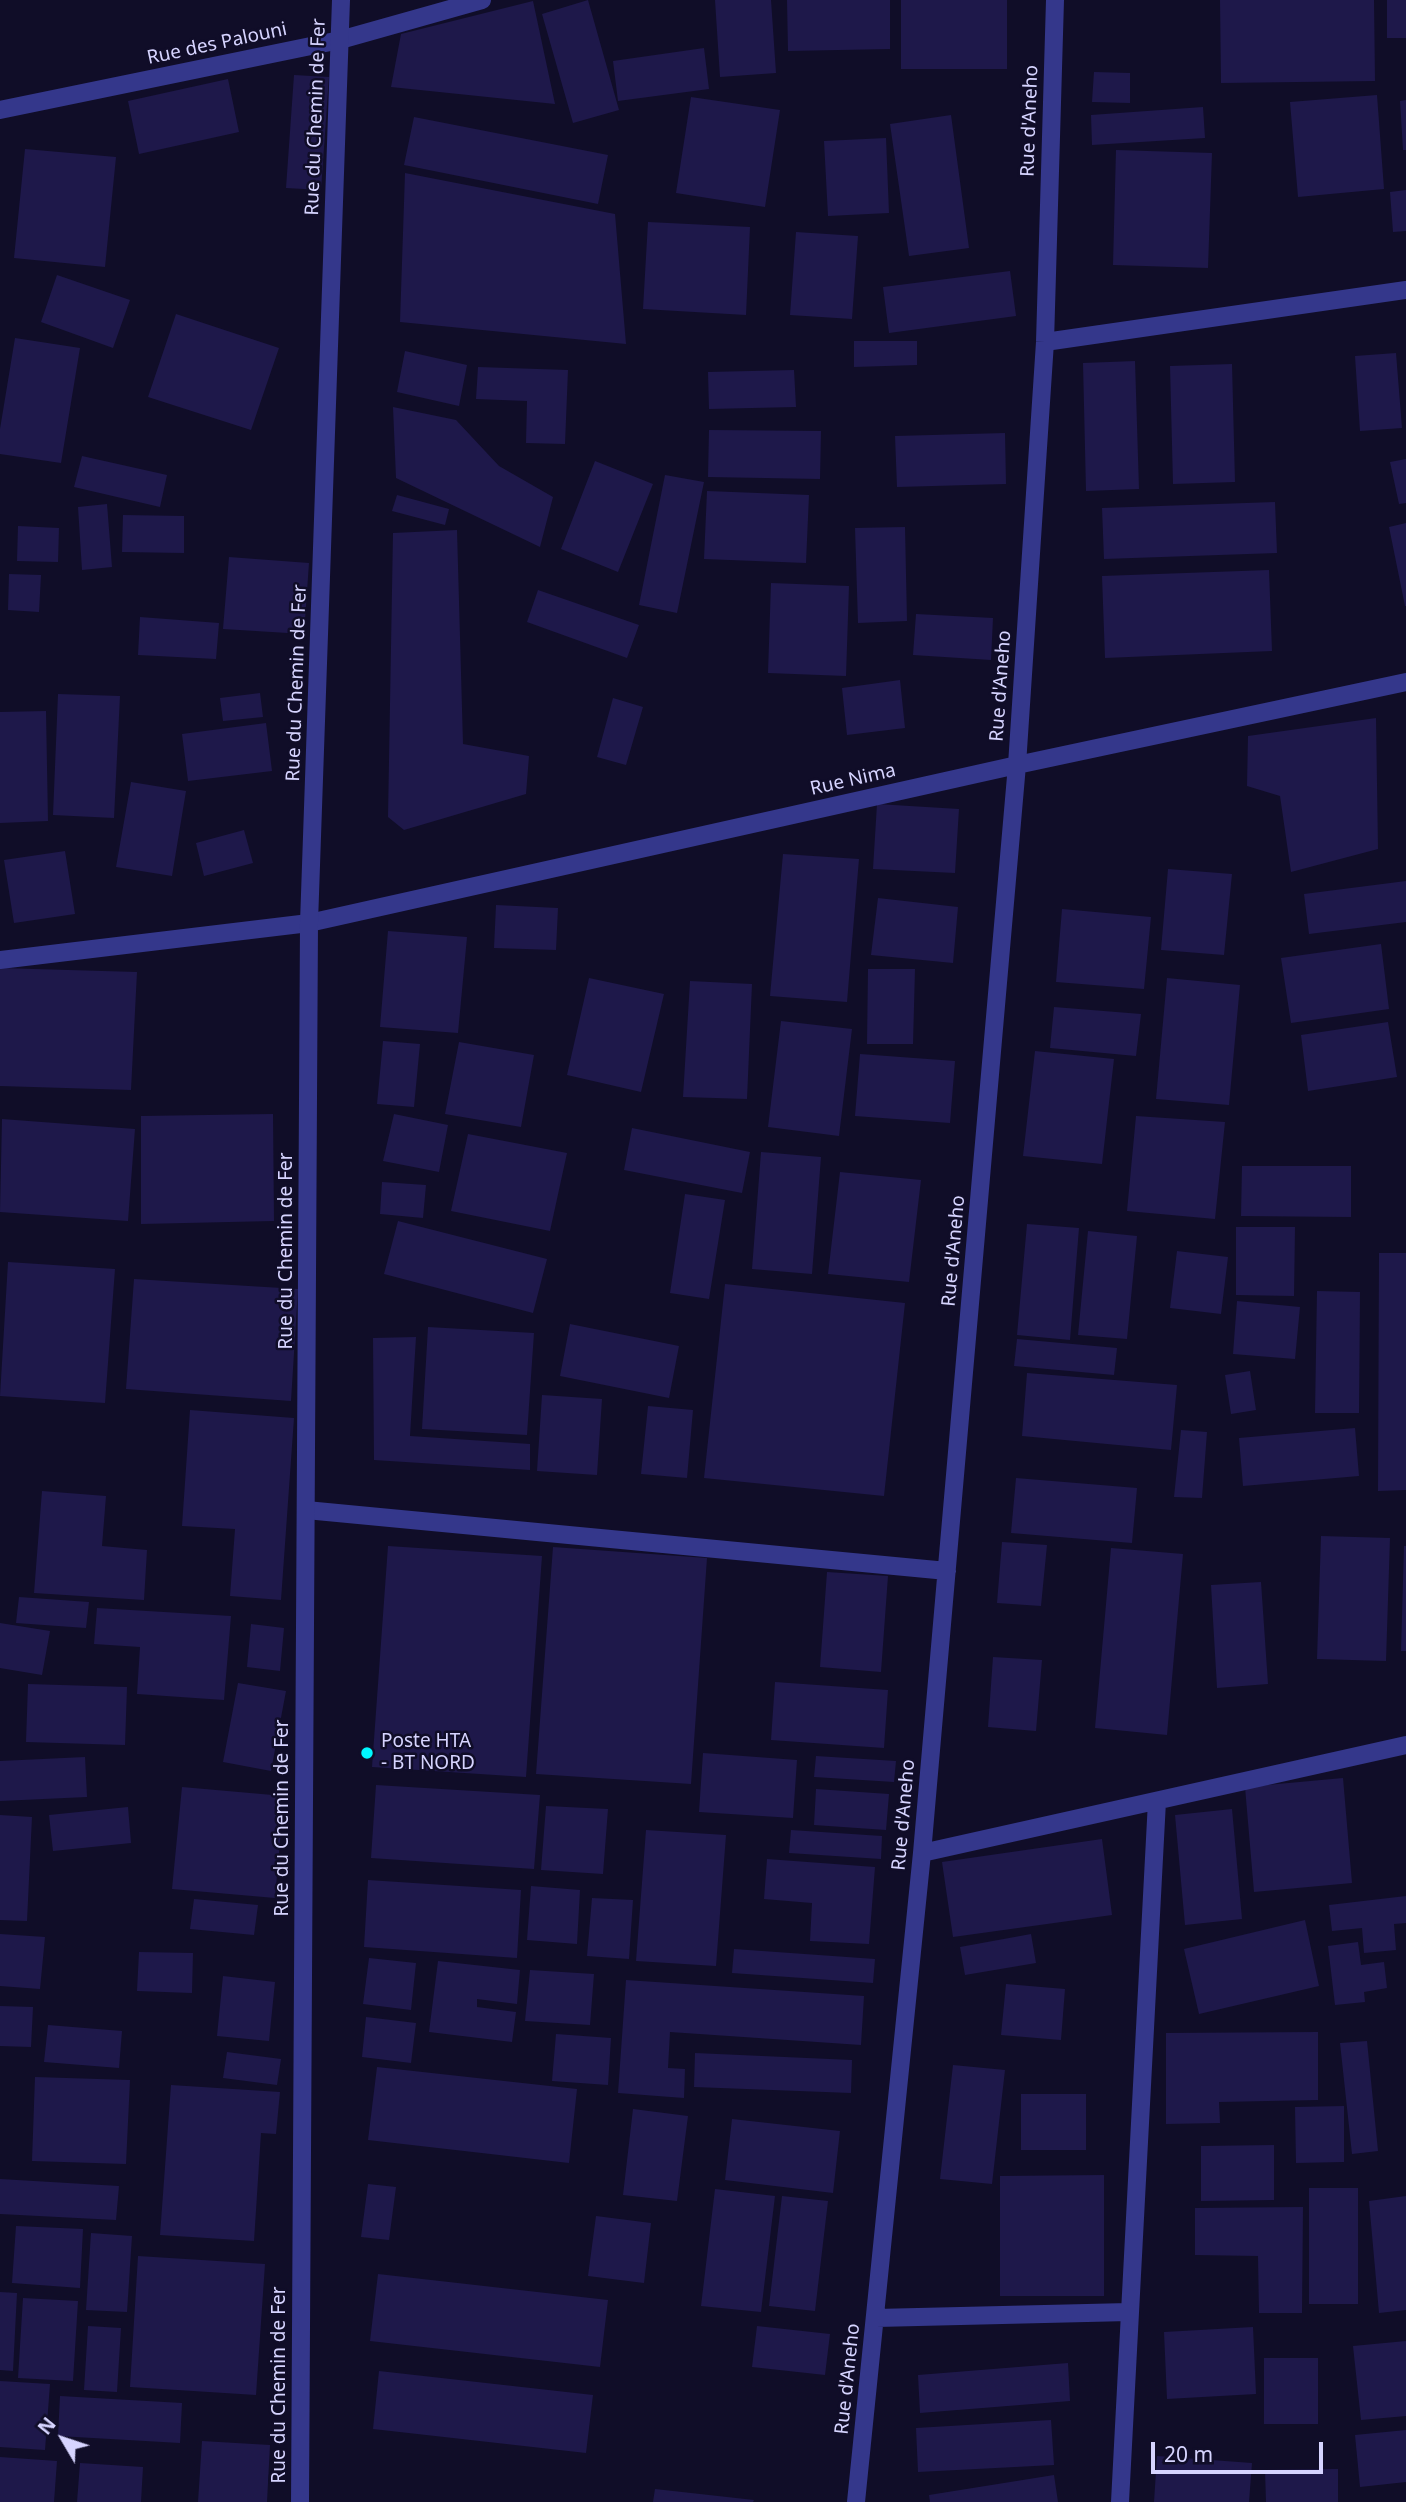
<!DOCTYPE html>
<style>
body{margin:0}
#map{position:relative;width:1406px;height:2502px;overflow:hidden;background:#100d28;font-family:"Noto Sans",sans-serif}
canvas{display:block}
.north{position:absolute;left:28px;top:2404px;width:70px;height:70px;-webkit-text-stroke:5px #100d28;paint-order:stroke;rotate:309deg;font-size:19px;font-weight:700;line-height:28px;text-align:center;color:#d6d4ff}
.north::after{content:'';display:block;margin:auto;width:24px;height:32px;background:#d6d4ff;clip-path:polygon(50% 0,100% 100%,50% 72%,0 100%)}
.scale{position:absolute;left:1151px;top:2442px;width:172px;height:32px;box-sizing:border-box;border:4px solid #d6d4ff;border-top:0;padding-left:9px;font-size:21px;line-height:24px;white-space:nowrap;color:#d6d4ff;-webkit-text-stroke:5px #100d28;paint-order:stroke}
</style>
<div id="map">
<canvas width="1406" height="2502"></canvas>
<div class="north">N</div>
<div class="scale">20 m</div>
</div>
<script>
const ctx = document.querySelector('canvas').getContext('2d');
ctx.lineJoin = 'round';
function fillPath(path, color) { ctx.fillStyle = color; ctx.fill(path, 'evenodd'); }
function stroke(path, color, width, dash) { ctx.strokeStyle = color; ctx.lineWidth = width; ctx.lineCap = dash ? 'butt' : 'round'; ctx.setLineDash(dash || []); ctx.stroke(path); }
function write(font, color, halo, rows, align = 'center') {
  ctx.font = font + ' "Noto Sans",sans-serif'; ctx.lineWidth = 5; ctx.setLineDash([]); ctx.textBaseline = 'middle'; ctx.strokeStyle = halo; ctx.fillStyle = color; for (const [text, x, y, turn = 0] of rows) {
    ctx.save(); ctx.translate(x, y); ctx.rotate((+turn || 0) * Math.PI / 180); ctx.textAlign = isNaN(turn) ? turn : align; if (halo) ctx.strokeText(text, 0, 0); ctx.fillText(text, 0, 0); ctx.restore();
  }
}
const building = new Path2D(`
 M588,0L619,110L573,123L542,14Z
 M715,0H771L776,73L720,77Z
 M787,0H890V49L788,51Z
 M901,0H1007V69H901Z
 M1220,0H1374L1375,81L1221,83Z
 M1387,0H1406V38H1387Z
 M533,1L555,104L391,87L401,34Z
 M704,48L709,89L618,101L613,61Z
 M1094,72L1130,73V103L1092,102Z
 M294,75L329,77L321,190L286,188Z
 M228,79L239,132L139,154L128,101Z
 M1377,95L1384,189L1298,197L1290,102Z
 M691,97L780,110L765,207L676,193Z
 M1406,100V150H1403L1400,101Z
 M1203,107L1205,138L1092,145L1091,115Z
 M951,115L969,248L909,256L890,124Z
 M414,117L608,155L598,204L404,165Z
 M886,138L889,213L828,216L824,141Z
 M25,149L116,157L105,267L14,258Z
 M1116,150L1212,153L1208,268L1113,265Z
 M405,173L615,214L626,344L400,322Z
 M1406,190V231L1393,232L1390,192Z
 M648,222L750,227L746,315L643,309Z
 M796,232L858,236L852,319L790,315Z
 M1010,271L1016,316L889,333L883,287Z
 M57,275L130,300L113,348L41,322Z
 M176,314L279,348L251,430L148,397Z
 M15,338L80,348L61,463L0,454V429Z
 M854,341H917V365L854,367Z
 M405,351L467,365L459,406L397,392Z
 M1396,353L1402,428L1360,431L1355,356Z
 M1135,361L1139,489L1086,491L1083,363Z
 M1232,364L1235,482L1173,484L1170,366Z
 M478,367L568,370L565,444L526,443L527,401L476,399Z
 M794,370L796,407L709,409L708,372Z
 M393,407L456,420L499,466L553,497L540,547L396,478Z
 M709,430L821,431L820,479L708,477Z
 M1005,433L1006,484L897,487L895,436Z
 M82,456L167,475L160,507L74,487Z
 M1406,459V503L1399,504L1390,462Z
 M595,461L653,484L618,572L561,549Z
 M665,475L704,482L677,613L639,605Z
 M707,491L809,495L806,563L704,559Z
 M397,495L449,509L445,525L392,511Z
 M1275,502L1277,553L1104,559L1102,508Z
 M107,504L112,567L82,570L78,507Z
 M123,515L184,516V553L122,552Z
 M1406,523V606H1405L1389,527Z
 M18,526L59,528L58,562L17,561Z
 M905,527L907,621L858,623L855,528Z
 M457,530L463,744L529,756L526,794L404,830L388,817L393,533Z
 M229,557L309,563L304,634L223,629Z
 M1269,570L1272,651L1105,658L1102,576Z
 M9,574L41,575L39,612L8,610Z
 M771,583L849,586L846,676L768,673Z
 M538,590L639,625L627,658L527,622Z
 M916,614L993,618L991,660L913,655Z
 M140,617L219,623L216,659L138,655Z
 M900,680L905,728L847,735L842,688Z
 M260,693L263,717L223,721L220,698Z
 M58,694L120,696L114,818L53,815Z
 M613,698L643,707L626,765L597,757Z
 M46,711L48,821L0,823V712Z
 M1376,718L1378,849L1291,872L1280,796L1247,786L1248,736Z
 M266,723L272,771L188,781L182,734Z
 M131,782L186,791L172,876L116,867Z
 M877,804L959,809L955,873L873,869Z
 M244,830L253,863L204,876L196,843Z
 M65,851L75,914L14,923L4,860Z
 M783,854L859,859L847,1002L770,996Z
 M1168,869L1232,874L1224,955L1161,950Z
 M1406,881V922L1309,934L1304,894Z
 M878,898L958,907L953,963L871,955Z
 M496,905L558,908L556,950L494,948Z
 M1062,909L1151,917L1144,989L1056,982Z
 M388,931L467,937L458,1033L380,1027Z
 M1381,944L1389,1009L1291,1023L1281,958Z
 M0,968L137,972L131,1090L0,1086Z
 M868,969H915L913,1044H867Z
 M589,978L664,994L641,1092L567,1075Z
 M1167,978L1240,985L1229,1105L1156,1099Z
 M690,981L752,984L747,1099L683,1097Z
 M1054,1007L1141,1014L1136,1056L1050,1048Z
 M781,1021L852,1029L839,1136L768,1127Z
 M1388,1022L1397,1077L1308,1091L1301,1035Z
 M383,1041L420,1044L414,1107L377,1104Z
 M459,1042L534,1055L521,1127L445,1114Z
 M1035,1051L1114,1059L1102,1164L1023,1156Z
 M860,1054L955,1061L950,1123L855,1116Z
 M273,1114L274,1221L141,1224V1116Z
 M394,1114L448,1125L439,1172L383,1161Z
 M1136,1116L1225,1122L1215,1219L1127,1211Z
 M2,1119L135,1129L128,1221L0,1212Z
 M632,1128L750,1152L742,1193L624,1170Z
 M468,1134L567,1153L550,1231L451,1211Z
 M761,1152L821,1157L812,1274L752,1269Z
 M1242,1166H1351V1217L1241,1216Z
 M840,1172L921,1180L909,1282L828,1274Z
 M382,1182L426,1185L423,1218L380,1214Z
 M685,1194L725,1200L709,1299L670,1293Z
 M398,1221L547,1259L533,1313L384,1274Z
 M1027,1224L1079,1228L1070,1340L1017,1335Z
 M1236,1227H1295L1294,1296L1236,1295Z
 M1088,1231L1137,1236L1127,1339L1078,1335Z
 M1177,1251L1228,1257L1221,1314L1170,1308Z
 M1379,1253H1406V1490L1378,1491Z
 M8,1262L115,1269L105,1403L0,1396Z
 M134,1279L298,1289L291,1401L126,1389Z
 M725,1284L905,1303L884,1496L704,1478Z
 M1317,1291L1360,1292L1359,1413H1315Z
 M1237,1301L1300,1307L1295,1359L1233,1354Z
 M570,1324L679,1346L669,1398L560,1376Z
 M428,1327L534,1333L527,1435L422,1429Z
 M416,1337L410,1436L530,1444V1470L374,1460L373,1338Z
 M1017,1339L1117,1348L1114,1375L1014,1366Z
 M1250,1371L1256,1410L1231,1414L1225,1375Z
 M1027,1373L1177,1385L1171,1450L1022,1436Z
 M542,1395L602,1399L597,1475L537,1471Z
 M648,1406L693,1410L687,1478L641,1474Z
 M190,1410L294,1418L281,1600L230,1596L235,1529L182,1526Z
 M1355,1428L1359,1476L1243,1486L1239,1438Z
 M1181,1430L1207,1432L1202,1498L1174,1497Z
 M1016,1478L1137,1488L1132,1543L1011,1533Z
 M42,1491L106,1496L102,1546L147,1550L144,1600L34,1593Z
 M1321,1536L1390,1538L1386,1661L1317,1659Z
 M1002,1542L1047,1545L1041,1606L997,1603Z
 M388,1546L542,1556L526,1777L372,1767Z
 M1404,1546H1406V1651H1401Z
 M553,1547L707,1558L691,1784L536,1774Z
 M1111,1548L1183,1554L1167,1735L1095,1728Z
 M827,1572L888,1576L881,1672L820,1667Z
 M1261,1582L1268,1684L1217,1688L1211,1585Z
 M19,1597L89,1602L86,1628L16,1623Z
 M97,1608L231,1616L224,1700L137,1694L140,1647L94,1644Z
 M0,1623L50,1631L42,1675L0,1668Z
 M251,1624L284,1628L280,1671L247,1667Z
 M993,1657L1042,1660L1036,1731L988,1727Z
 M775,1682L888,1690L884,1748L771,1740Z
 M238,1683L286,1691L271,1771L223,1762Z
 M28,1684L127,1687L125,1745L26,1742Z
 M703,1753L797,1760L793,1818L699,1812Z
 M816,1756L896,1761L894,1782L814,1777Z
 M85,1757L87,1797L0,1801V1761Z
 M1343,1778L1352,1883L1254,1892L1245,1787Z
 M376,1785L540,1795L534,1869L371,1858Z
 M182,1787L284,1796L275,1898L172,1889Z
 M816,1789L889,1794L886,1830L814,1825Z
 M546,1806L608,1809L603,1874L541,1870Z
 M128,1807L131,1843L53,1851L49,1815Z
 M1232,1809L1242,1919L1185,1925L1175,1815Z
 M0,1815L32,1817L27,1921L0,1920Z
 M646,1830L726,1835L716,1966L636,1961Z
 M791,1830L882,1836L881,1859L789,1853Z
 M1102,1839L1112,1915L953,1937L942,1862Z
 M767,1859L875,1867L869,1944L810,1941L812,1903L764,1899Z
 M368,1880L521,1890L517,1958L364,1947Z
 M531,1886L580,1890L577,1944L527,1940Z
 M1406,1896V1923L1394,1924L1396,1950L1364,1953L1362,1928L1332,1931L1329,1905Z
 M592,1898L633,1900L629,1959L587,1956Z
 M194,1899L258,1905L254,1935L190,1929Z
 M1305,1920L1319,1986L1199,2014L1184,1949Z
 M0,1934L45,1937L40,1989L0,1986Z
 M1031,1934L1036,1963L965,1975L960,1947Z
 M1358,1942L1361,1965L1384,1962L1387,1988L1364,1992L1365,2002L1335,2005L1328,1946Z
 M734,1949L875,1959L873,1983L732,1973Z
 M139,1952L193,1953L192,1993L137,1991Z
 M369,1958L416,1963L411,2010L363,2004Z
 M438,1961L520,1970L517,2004L477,1999V2007L516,2012L512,2042L429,2032Z
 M530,1970L594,1974L590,2025L525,2021Z
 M223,1976L275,1982L269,2041L217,2036Z
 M626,1980L864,1996L861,2045L670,2032L668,2068L685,2069L684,2098L618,2093Z
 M1006,1984L1065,1989L1061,2040L1001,2035Z
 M0,2006L33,2007L31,2047L0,2046Z
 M366,2017L416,2023L411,2063L362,2057Z
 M48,2025L122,2031L119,2068L44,2062Z
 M1318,2032V2100L1219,2102L1220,2123L1166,2124V2033Z
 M556,2034L611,2038L608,2085L552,2081Z
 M1367,2041L1378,2151L1352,2154L1340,2043Z
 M227,2052L281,2059L277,2085L223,2078Z
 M695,2053L852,2060L851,2093L694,2087Z
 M953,2065L1005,2070L992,2184L940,2179Z
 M377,2067L577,2089L569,2163L368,2140Z
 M35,2077L130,2080L126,2164L32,2161Z
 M171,2085L280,2092L276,2134L261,2133L254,2241L160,2235Z
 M1021,2094H1086V2150H1021Z
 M1344,2106V2162L1296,2163L1295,2107Z
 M633,2109L688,2116L677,2201L623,2195Z
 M732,2119L840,2131L833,2193L725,2180Z
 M1274,2145V2200L1201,2201V2146Z
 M1104,2175V2296H1000V2176Z
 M0,2179L119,2186L116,2220L0,2214Z
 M368,2184L396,2187L389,2240L361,2237Z
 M1309,2188H1358V2304H1309Z
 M715,2189L775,2196L761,2312L701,2306Z
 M782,2196L828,2201L815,2311L769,2306Z
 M1406,2196V2310L1379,2313L1369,2201Z
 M1303,2207L1302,2313H1259L1258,2256L1195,2255V2208Z
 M596,2216L651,2223L644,2283L588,2276Z
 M16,2226L83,2229L80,2288L12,2283Z
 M91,2233L132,2236L127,2312L86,2310Z
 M138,2256L265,2264L256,2395L130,2387Z
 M378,2274L608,2300L600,2367L370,2341Z
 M0,2292L17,2293L13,2371L0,2370Z
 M23,2298L78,2301L73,2381L18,2378Z
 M88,2326L121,2328L117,2392L84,2390Z
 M757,2326L830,2334L825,2375L752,2367Z
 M1253,2327L1256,2394L1167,2399L1164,2332Z
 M1406,2341V2416L1361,2420L1353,2346Z
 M1264,2358H1318V2424H1264Z
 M1068,2363L1070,2401L920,2413L918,2375Z
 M379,2371L593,2395L586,2453L373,2429Z
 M0,2381L50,2384L45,2450L0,2447Z
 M60,2396L182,2403L180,2443L58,2436Z
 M1051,2420L1054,2465L918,2472L916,2428Z
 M1406,2430V2482L1360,2487L1355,2435Z
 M202,2441L270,2445L267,2502H198Z
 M1157,2456L1252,2463L1249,2502H1154Z
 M0,2457L57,2461L54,2502H0Z
 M80,2463L143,2467L141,2502H77Z
 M1338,2469V2502H1266L1265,2470Z
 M1054,2475L1058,2502H930L929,2495Z
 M655,2489L754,2500L753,2502H653Z`);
const minor = new Path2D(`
 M0,110L340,40L482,0
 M1045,342L1406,290
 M0,960L309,923L1017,765L1406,682
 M306,1510L947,1571
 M922,1853L1406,1745
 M876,2318L1129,2312
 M856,2502L922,1853L1017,765L1045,342L1055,0
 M1120,2502L1157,1801`);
const tertiary = new Path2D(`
 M300,2502L309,923L341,0`);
const markers = [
 [367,1753,7,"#00f7ff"]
];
const streetNames = [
 ["Rue des Palouni",217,44,-12],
 ["Rue du Chemin de Fer",316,117,-88],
 ["Rue d'Aneho",1030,121,-88],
 ["Rue du Chemin de Fer",297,683,-88],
 ["Rue d'Aneho",1001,686,-86],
 ["Rue Nima",853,780,-13],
 ["Rue du Chemin de Fer",287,1251,-90],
 ["Rue d'Aneho",954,1251,-85],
 ["Rue d'Aneho",904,1815,-85],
 ["Rue du Chemin de Fer",283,1818,-90],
 ["Rue d'Aneho",848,2379,-84],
 ["Rue du Chemin de Fer",280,2385,-90]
];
const poiNames = [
 ["Poste HTA",381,1742],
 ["- BT NORD",381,1764]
];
fillPath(building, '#1e184a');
stroke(minor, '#34378b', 18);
stroke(tertiary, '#34378b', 18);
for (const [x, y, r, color] of markers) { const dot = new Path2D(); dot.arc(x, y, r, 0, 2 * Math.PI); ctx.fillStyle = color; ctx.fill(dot); stroke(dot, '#100d28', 2.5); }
write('19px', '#d6d4ff', '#100d28', streetNames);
write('19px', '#d6d4ff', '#100d28', poiNames, 'left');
</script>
